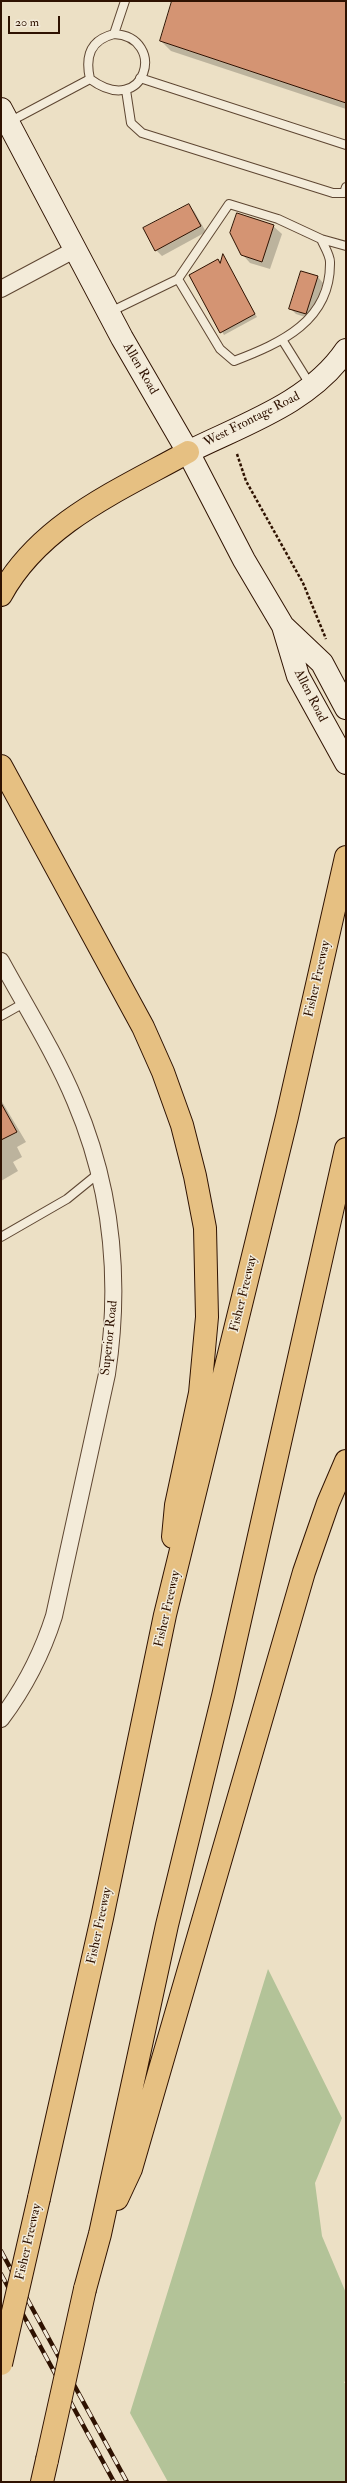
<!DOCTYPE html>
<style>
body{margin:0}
#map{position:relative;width:347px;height:2483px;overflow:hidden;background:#ece0c5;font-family:"IM FELL Double Pica",serif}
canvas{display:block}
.frame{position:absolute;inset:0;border:2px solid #2f1201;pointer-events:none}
.scale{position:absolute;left:8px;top:16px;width:52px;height:18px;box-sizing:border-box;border:2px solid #2f1201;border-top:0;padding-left:5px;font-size:12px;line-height:14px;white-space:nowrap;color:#2f1201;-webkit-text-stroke:3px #f3ebd9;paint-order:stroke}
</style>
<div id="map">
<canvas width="347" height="2483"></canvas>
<div class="frame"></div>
<div class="scale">20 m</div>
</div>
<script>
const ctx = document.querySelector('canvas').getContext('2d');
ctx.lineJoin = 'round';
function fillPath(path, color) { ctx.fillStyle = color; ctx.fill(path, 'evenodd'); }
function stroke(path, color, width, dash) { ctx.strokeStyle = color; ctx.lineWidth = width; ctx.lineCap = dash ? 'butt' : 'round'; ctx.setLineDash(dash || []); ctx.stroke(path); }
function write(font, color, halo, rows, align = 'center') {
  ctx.font = font + ' "IM FELL Double Pica",serif'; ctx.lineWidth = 3; ctx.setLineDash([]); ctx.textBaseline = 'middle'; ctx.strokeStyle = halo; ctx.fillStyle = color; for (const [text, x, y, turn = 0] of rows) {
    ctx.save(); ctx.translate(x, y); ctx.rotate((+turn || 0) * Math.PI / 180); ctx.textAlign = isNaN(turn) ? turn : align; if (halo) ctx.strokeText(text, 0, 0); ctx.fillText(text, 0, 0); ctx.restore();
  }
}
const green = new Path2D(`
 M268,1969L342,2118L315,2183L322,2236L346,2293V2381L344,2382L346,2385V2482H168L130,2413Z`);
const shadow = new Path2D(`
 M173,1H346V109L171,51L161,41Z
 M188,205L194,211L206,232L162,256L156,250Z
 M273,226L282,234L270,269L250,263L242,254Z
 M223,256L257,317L224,335L190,275L218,260L221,263Z
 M301,273L318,277L323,283L311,319L296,314L291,309Z
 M1,1100L26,1142L17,1147L22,1157L13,1162L18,1171L1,1181Z`);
const building = new Path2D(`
 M172,1H346V103L160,41Z
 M189,204L201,226L155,251L143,228Z
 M237,213L274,225L262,262L241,255L230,233Z
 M223,254L255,314L220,333L189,275L218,259L220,263Z
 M301,271L318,276L306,314L289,309Z
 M1,1103L17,1132L1,1140Z`);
const path = new Path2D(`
 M237,454L246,481L303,583L326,639`);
const lane = new Path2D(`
 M114,34C168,37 146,120 90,79C85,57 90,40 114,34Z
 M114,34L125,1
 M140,78L346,145
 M126,90L131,123L142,133L333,193H344L346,187
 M9,122L90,79
 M321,239L346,246
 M110,312L178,279L220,349L234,361C281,343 331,321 330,262C330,255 324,246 321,239L278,219L229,204L178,279
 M283,341L311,386
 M1,1016L24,1003
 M1,1237L67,1199L99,1173`);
const street = new Path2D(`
 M1,289L76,249
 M1,961C26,1007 55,1053 75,1101C112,1188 121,1281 107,1374L54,1616C42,1654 25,1687 1,1719`);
const secondary = new Path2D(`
 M1,109L122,338L188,452L244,560L283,626L298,676L346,763
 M188,452C244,424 310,403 346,350
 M284,627L322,663L346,708`);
const highway = new Path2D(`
 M1,595C40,523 120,490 188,452
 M1,766L143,1027L163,1072L182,1125L195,1176L205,1228L207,1317L200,1393L176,1505L173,1537
 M39,2198L102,1918L165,1615L287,1117L346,857
 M117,2199L131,2169L304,1572L328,1503L346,1461
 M85,2289L100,2234L167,1925L223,1696L346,1149
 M42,2482L47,2460`);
const rail = new Path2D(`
 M1,2251L127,2482
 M1,2274L114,2482`);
const highwayBridge = new Path2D(`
 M1,2364L39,2198
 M47,2460L85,2289`);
const streetNames = [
 ["Allen Road",140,369,60],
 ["West Frontage Road",252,420,-27],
 ["Allen Road",310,696,63],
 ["Fisher Freeway",318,979,-77],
 ["Fisher Freeway",244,1294,-76],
 ["Superior Road",110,1338,-84],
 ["Fisher Freeway",168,1609,-77],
 ["Fisher Freeway",100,1926,-78],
 ["Fisher Freeway",29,2242,-77]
];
fillPath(green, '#b3c398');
fillPath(shadow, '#0003');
fillPath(building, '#d49473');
stroke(building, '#2f1201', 1);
stroke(lane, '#5e4632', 10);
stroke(street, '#5e4632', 18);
stroke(secondary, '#2f1201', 24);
stroke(highway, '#2f1201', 24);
stroke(path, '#2f1201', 2.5, [3, 2]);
stroke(lane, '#f3ebd9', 8);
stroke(street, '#f3ebd9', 16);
stroke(secondary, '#f3ebd9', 22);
stroke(highway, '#e6c082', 22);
stroke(rail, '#2f1201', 4.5);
stroke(rail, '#f3ebd9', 3, [9]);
stroke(highwayBridge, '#2f1201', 24, []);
stroke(highwayBridge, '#e6c082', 22);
write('13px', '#2f1201', '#f3ebd9', streetNames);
</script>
